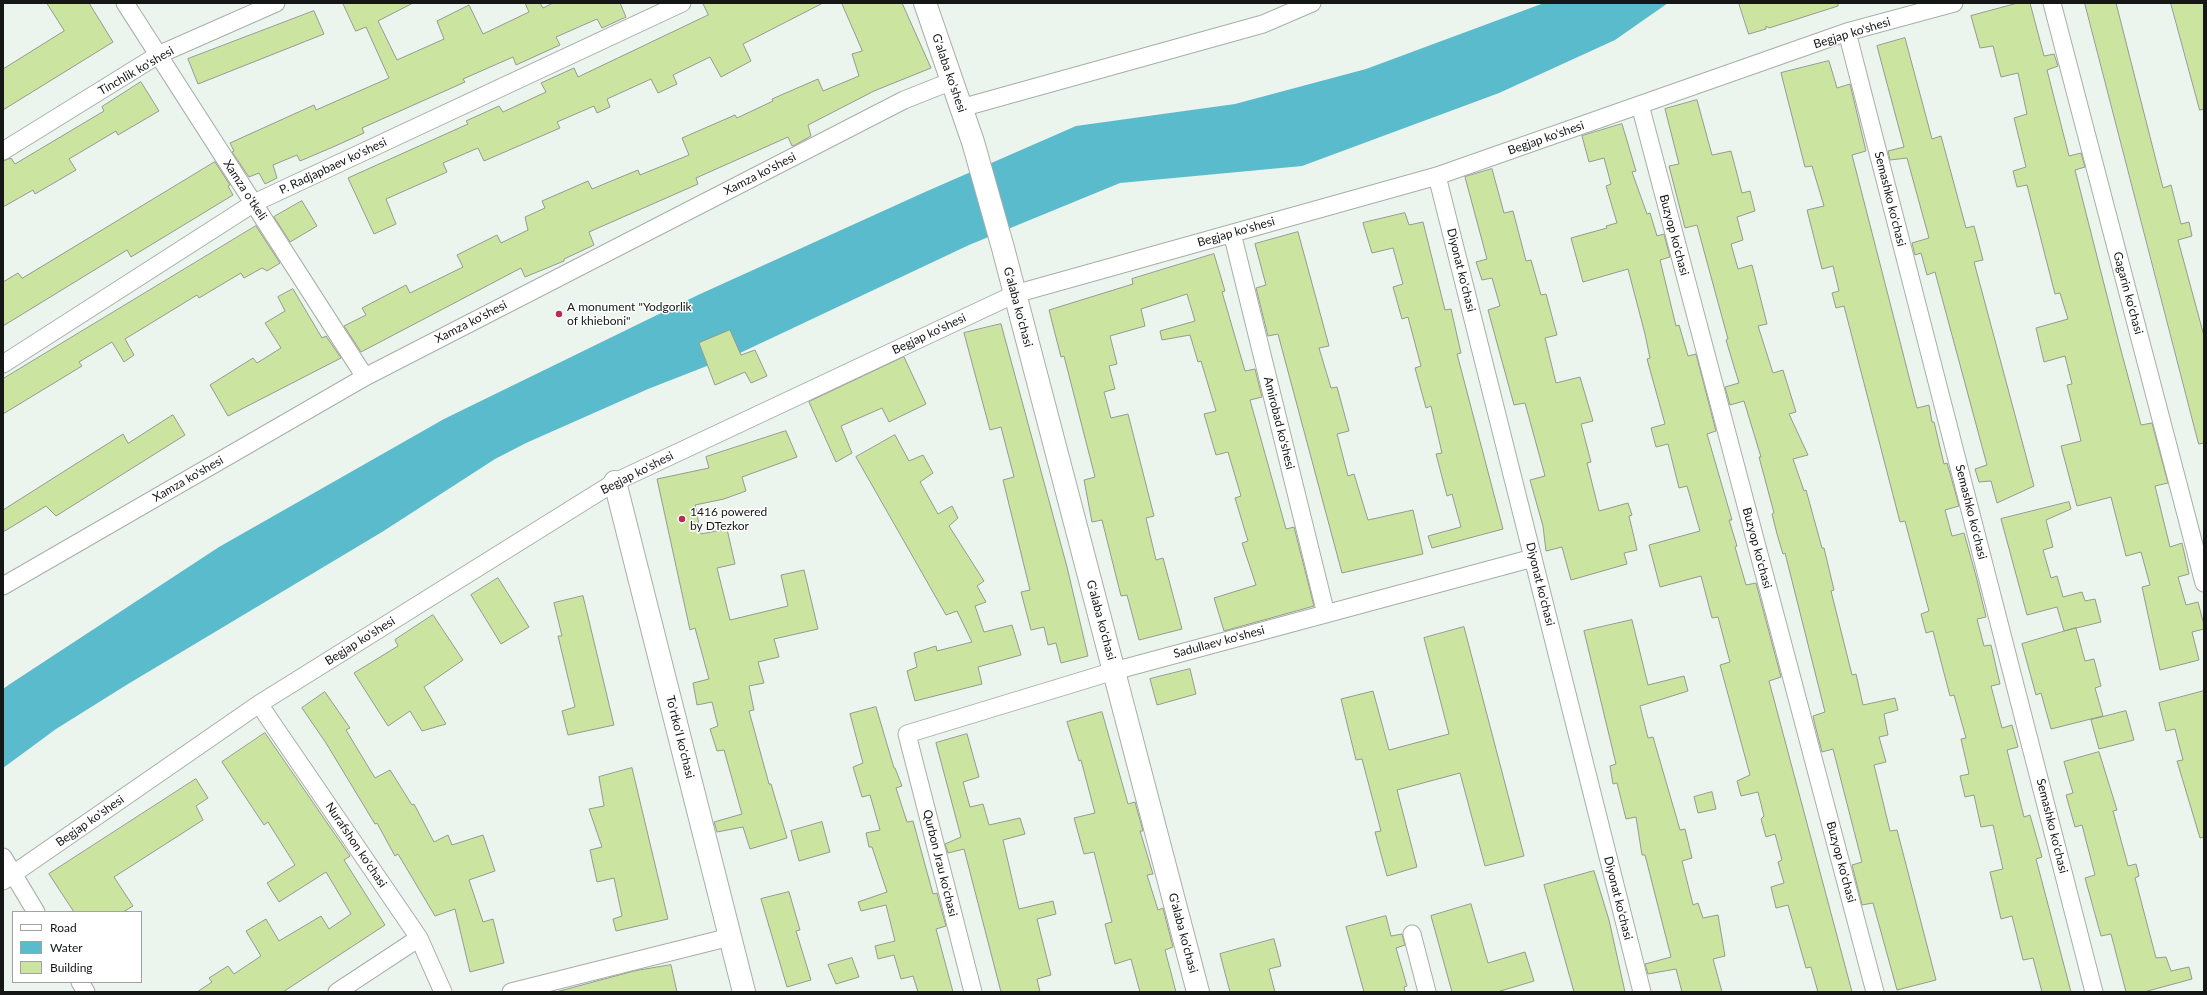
<!DOCTYPE html>
<style>
body{margin:0}
#map{position:relative;width:2207px;height:995px;overflow:hidden;background:#ebf4ed;font-family:Lato,sans-serif}
canvas{display:block}
.frame{position:absolute;inset:0;border:4px solid #141715;pointer-events:none}
.legend{position:absolute;left:12px;top:911px;width:130px;height:72px;box-sizing:border-box;background:#fff;border:1px solid #a1a2a1;margin:0;padding:5px 7px;list-style:none;font-size:12px;color:#141715}
.legend li{display:flex;align-items:center;gap:8px;height:20px}
.legend b{width:20px;border:1px solid #a1a2a1}
</style>
<div id="map">
<canvas width="2207" height="995"></canvas>
<div class="frame"></div>
<ul class="legend">
<li><b style="height:5px;background:#fff"></b>Road</li>
<li><b style="height:11px;background:#5abbcc"></b>Water</li>
<li><b style="height:11px;background:#cbe49f"></b>Building</li>
</ul>
</div>
<script>
const ctx = document.querySelector('canvas').getContext('2d');
ctx.lineJoin = 'round';
function fillPath(path, color) { ctx.fillStyle = color; ctx.fill(path, 'evenodd'); }
function stroke(path, color, width, dash) { ctx.strokeStyle = color; ctx.lineWidth = width; ctx.lineCap = dash ? 'butt' : 'round'; ctx.setLineDash(dash || []); ctx.stroke(path); }
function write(font, color, halo, rows, align = 'center') {
  ctx.font = font + ' Lato,sans-serif'; ctx.lineWidth = 3; ctx.setLineDash([]); ctx.textBaseline = 'middle'; ctx.strokeStyle = halo; ctx.fillStyle = color; for (const [text, x, y, turn = 0] of rows) {
    ctx.save(); ctx.translate(x, y); ctx.rotate((+turn || 0) * Math.PI / 180); ctx.textAlign = isNaN(turn) ? turn : align; if (halo) ctx.strokeText(text, 0, 0); ctx.fillText(text, 0, 0); ctx.restore();
  }
}
const water = new Path2D(`
 M1544,3H1668L1615,40L1499,93L1302,166L1120,183L969,245L740,353L648,389L526,443L495,459L382,532L128,684L56,729L3,768V689L10,684L219,547L444,419L698,295L925,192L1076,126L1235,104L1366,69Z`);
const building = new Path2D(`
 M47,3H89L113,42L3,110V69L64,31Z
 M343,3H413L378,21L397,60L444,39L437,21L469,5L483,34L529,12L525,3H540L543,8L553,3H620L626,17L602,28L597,19L556,37L560,45L516,65L513,57L463,79L465,82L362,128L364,133L333,147L300,161L297,155L273,165L277,178L265,184L259,173L249,177L232,152L234,151L230,143L314,105L316,110L389,78L366,27L356,31Z
 M703,3H823L743,44L751,61L721,77L710,57L673,75L677,84L658,93L651,79L607,99L610,107L597,113L594,106L557,122L560,128L484,161L478,148L443,163L447,172L386,199L396,224L374,234L348,178L468,124L466,121L499,106L503,112L546,92L541,83L574,68L578,77L708,15Z
 M842,3H902L931,68L874,91L808,125L811,136L795,145L792,146L788,137L696,178L698,184L589,232L594,245L564,259V261L525,277L521,268L361,352L344,326L366,315L362,308L406,285L410,293L463,267L457,255L497,235L501,243L528,230L525,217L545,208L542,201L588,181L592,189L638,170L640,175L689,155L682,138L735,115L737,118L773,101L772,99L818,79L823,91L859,76L852,54L862,51Z
 M1739,3H1838V6L1769,28L1766,26V29L1749,34Z
 M2018,3H2030L2044,56L2054,54L2058,66L2047,70L2069,156L2081,153L2085,167L2075,170L2119,343L2141,425L2152,423L2168,483L2155,486L2170,547L2182,543L2189,574L2178,577L2186,605L2198,602L2204,625V629L2192,632L2199,660L2160,670L2142,587L2150,585L2141,552L2126,556L2111,497L2077,506L2061,446L2081,441L2067,385L2072,384L2065,356L2044,362L2036,328L2068,319L2060,293L2055,294L2027,185L2017,187L2013,171L2026,167L2014,118L2027,114L2018,73L2001,77L1993,46L1980,48L1971,16Z
 M2085,3H2116L2163,188L2171,185L2181,224L2189,222L2192,236L2178,240L2204,336V443L2199,444Z
 M2171,3H2204V109L2200,110Z
 M314,11L324,34L198,84L188,59Z
 M1905,38L1932,139L1941,136L1966,228L1974,226L1983,260L1974,262L2034,486L1997,503L1991,481L1979,482L1975,469L1987,465L1935,272L1927,275L1921,253L1915,255L1912,243L1929,238L1907,158L1890,160L1888,151L1904,147L1877,46Z
 M1829,61L1837,88L1850,84L1866,151L1852,155L1917,408L1929,405L1932,422H1934L1944,464L1947,463L1955,491L1959,506L1945,510L1952,536L1964,533L1976,576L1986,617L1977,619L1984,646L1991,645L2000,684L1991,686L2002,728L2012,725L2018,747L2007,750L2024,817L2030,815L2042,857L2036,859L2071,992H2042L2033,958L2023,960L2012,916L2001,919L1990,872L2003,869L1993,825L1981,827L1974,795L1965,797L1960,776L1969,774L1961,739L1966,738L1954,695L1950,696L1933,631L1926,633L1921,614L1929,611L1905,521L1900,522L1844,306L1836,308L1832,293L1839,291L1833,266L1822,269L1807,210L1824,206L1812,166L1805,167L1781,73Z
 M141,82L159,111L118,135L116,131L69,159L76,170L35,194L33,190L3,207V161L11,158L15,164L104,111L102,107Z
 M1697,100L1712,155L1731,151L1742,193L1750,191L1755,211L1737,217L1743,240L1731,244L1738,269L1752,265L1767,324L1758,326L1773,373L1783,370L1796,412L1789,414L1808,455L1793,459L1804,491L1806,490L1822,548H1824L1834,590L1831,591L1852,675L1856,674L1863,705L1895,698L1898,710L1884,714L1888,735L1879,737L1886,762L1874,765L1890,831L1897,830L1936,980L1897,990L1873,903L1862,905L1852,865L1862,862L1833,749L1822,752L1815,725L1813,716L1825,712L1785,553L1783,554L1777,534L1772,514L1774,513L1759,457H1761L1744,401L1730,405L1725,387L1739,383L1726,340L1728,339L1704,251L1697,225L1685,228L1669,166L1679,164L1665,109Z
 M1622,124L1636,171L1632,172L1647,214L1650,213L1657,236L1664,234L1670,257L1660,260L1676,326L1679,325L1688,356L1696,354L1716,431L1707,434L1732,520H1729L1737,546L1735,547L1746,585L1756,583L1781,677L1769,681L1852,992H1818L1811,967L1806,968L1788,905L1776,908L1771,887L1784,883L1778,862L1782,860L1775,834L1766,837L1761,819L1764,816L1758,792L1741,796L1737,781L1750,775L1720,665L1730,662L1718,617L1712,618L1701,576L1660,587L1649,545L1700,531L1687,486L1679,488L1668,444L1656,447L1651,428L1665,424L1647,359L1650,358L1645,334L1628,269L1583,282L1571,238L1607,228L1606,226L1617,223L1606,186L1611,184L1604,158L1589,162L1582,136Z
 M215,162L230,185L228,186L233,195L131,257L127,250L3,326V282L18,273L22,278Z
 M1492,169L1504,213L1513,211L1526,261L1531,260L1541,295L1546,294L1557,335L1545,338L1556,383L1580,377L1593,421L1581,424L1591,462L1587,463L1599,511L1628,503L1632,515L1629,516L1637,550L1624,553L1627,564L1571,580L1562,547L1546,551L1543,526L1530,480L1545,476L1525,403L1514,405L1488,310L1500,306L1492,278L1482,280L1476,262L1487,259L1465,177Z
 M302,201L317,226L290,242L274,217Z
 M1405,213L1409,225L1423,222L1445,310L1451,309L1461,353L1457,354L1503,529L1432,548L1428,536L1461,527L1452,494L1447,496L1436,454L1442,453L1431,406L1426,408L1415,368L1421,366L1408,317L1402,319L1393,287L1403,284L1393,248L1372,253L1363,223Z
 M256,226L280,263L267,271L262,268L244,278L241,273L199,298L197,295L125,339L134,355L124,362L112,342L79,362L82,366L3,414V379Z
 M1298,232L1329,346L1319,348L1331,388L1337,387L1349,431L1337,434L1348,476L1354,474L1368,520L1413,510L1423,554L1342,573L1278,334L1268,336L1256,288L1266,285L1255,244Z
 M1214,254L1225,291L1222,292L1245,371L1255,369L1262,397L1250,400L1286,529L1294,527L1314,606L1224,631L1214,598L1256,585L1242,543L1248,541L1235,498L1241,496L1228,452L1216,455L1204,414L1216,411L1201,361L1198,362L1190,335L1162,340L1160,331L1195,321L1187,294L1141,309L1145,326L1110,336L1117,364L1109,366L1115,389L1104,392L1111,418L1128,414L1154,516L1146,518L1156,560L1163,558L1182,629L1139,640L1127,595L1121,596L1102,520L1092,522L1084,480L1095,477L1064,356L1061,357L1049,310L1133,284L1132,279Z
 M293,289L322,338L326,336L341,358L228,416L210,385L253,358L257,363L281,348L265,323L285,311L278,297Z
 M1001,324L1067,567L1088,656L1061,663L1056,643L1048,645L1044,627L1031,630L1021,592L1030,590L1003,480L1014,477L1001,427L990,430L964,333Z
 M730,330L741,355L755,350L767,376L751,383L745,372L715,385L699,343Z
 M904,357L926,404L889,422L882,408L841,426L852,453L836,462L809,402Z
 M173,415L185,435L56,516L46,506L3,532V510L123,434L128,443Z
 M786,431L797,457L742,477L746,491L724,499L695,505L701,534L727,529L735,564L717,568L730,620L788,606L781,575L804,570L818,629L774,639L779,657L758,662L764,683L749,686L754,710L749,711L769,784H771L787,838L750,849L743,827L717,832L714,822L742,814L724,750L717,751L710,729L718,726L712,702L697,705L693,683L709,679L695,628L690,630L657,479L709,468L706,457Z
 M895,435L909,461L923,455L933,473L920,482L938,514L952,506L958,518L949,526L984,581L977,586L986,602L975,606L984,632L1012,625L1021,655L978,667L982,684L915,701L907,671L917,667L914,653L936,646L937,651L972,642L957,611L946,615L856,457Z
 M2069,502L2071,509L2046,520L2053,547L2043,550L2051,578L2057,576L2063,597L2082,592L2085,601L2095,599L2101,622L2064,631L2057,607L2027,615L2001,519Z
 M498,578L529,627L501,644L471,595Z
 M583,596L614,725L568,735L562,711L575,707L558,636H562L554,603Z
 M433,615L463,660L424,687L446,724L422,731L410,711L388,726L354,673L398,646L395,640Z
 M1632,620L1648,685L1684,676L1688,691L1640,706L1648,738L1653,737L1680,830L1685,829L1692,858L1682,861L1693,905L1698,903L1703,918L1718,915L1725,956L1713,959L1722,992H1682L1676,969L1648,974L1645,964L1671,957L1645,855H1642L1636,817L1626,819L1617,783L1613,784L1610,766L1616,764L1584,631Z
 M1464,627L1524,856L1485,866L1460,773L1397,790L1417,867L1387,876L1375,832L1381,831L1362,759L1356,760L1341,699L1373,691L1389,750L1449,734L1424,638Z
 M2076,628L2085,661L2094,659L2101,686L2095,688L2103,716L2051,729L2041,693L2036,695L2022,644Z
 M1190,669L1196,694L1157,705L1150,679Z
 M2204,691V837L2200,838L2177,761L2183,760L2175,729L2166,731L2159,703Z
 M325,692L350,728L346,730L375,778L390,770L412,805L414,804L434,842L448,835L452,845L483,835L495,871L469,880L483,922L493,919L504,963L470,972L455,909L435,916L398,854L395,856L377,823L375,824L326,743L302,708Z
 M876,707L894,768H895L902,786L896,788L907,822L913,821L933,894L937,893L939,901L946,926L936,929L953,992H918L913,976L901,979L894,955L878,959L875,946L895,941L886,905L861,911L858,902L887,892L872,847H869L866,833L880,830L870,795L862,797L853,767L863,763L850,714Z
 M2126,711L2134,740L2099,749L2091,720Z
 M1102,712L1128,804L1135,802L1143,831H1140L1153,874L1147,875L1158,910L1163,908L1173,947L1165,950L1176,992H1140L1131,959L1115,964L1105,924L1112,922L1094,852L1084,854L1074,818L1095,813L1081,760L1079,761L1067,722Z
 M265,733L350,856L344,860L385,925L283,992H197L212,982L209,978L228,966L234,974L261,956L246,931L266,919L279,941L321,916L329,929L351,914L326,872L279,902L267,883L295,865L268,822L264,825L222,762Z
 M967,734L979,777L963,782L970,807L983,804L989,825L1020,818L1025,834L1003,840L1019,909L1053,901L1056,914L1037,919L1051,975L1037,979L1040,992H1001L964,849L948,853L945,844L961,837L936,743Z
 M2099,752L2117,810L2113,811L2128,866L2136,864L2139,876L2135,878L2156,958L2166,957L2171,971L2189,967L2192,979L2144,992H2126L2111,934L2101,936L2085,878L2095,875L2082,825L2075,827L2066,795L2073,793L2064,762Z
 M632,768L668,919L616,931L613,919L622,916L614,878L597,882L590,850L602,847L589,809L604,806L599,777Z
 M196,779L208,798L196,806L203,820L114,877L133,906L123,912H74L49,874Z
 M1712,792L1716,809L1698,813L1694,797Z
 M822,822L830,852L799,861L791,831Z
 M1594,871L1609,920L1625,992H1574L1544,885Z
 M789,892L800,930L796,931L811,980L787,987L761,899Z
 M1471,904L1488,963L1525,952L1534,981L1497,992H1452L1431,916Z
 M1386,916L1391,936L1402,934L1405,945L1396,948L1407,986L1404,987L1405,992H1364L1346,927Z
 M1274,939L1281,966L1269,969L1275,992H1230L1220,954Z
 M852,958L859,977L836,984L828,965Z
 M671,965L677,992H556L634,971Z`);
const street = new Path2D(`
 M125,3L365,377
 M2052,3L2204,583
 M1847,32L2094,992
 M1640,105L1875,992
 M961,108L1263,24L1312,3
 M3,151L158,55L276,3
 M1437,176L1642,992
 M1232,233L1326,614
 M3,364L254,203L682,3
 M3,586L365,377L904,100L952,81
 M259,704L419,938L443,992
 M3,857L36,912
 M3,881L259,704L615,482L1015,294L1437,176L1847,32L1954,3
 M1412,934L1427,992
 M80,982L86,992
 M337,992L419,938
 M511,992L730,937
 M973,992L907,734L1114,671L1533,558`);
const secondary = new Path2D(`
 M925,3L973,142L1003,248L1198,992
 M615,482L744,992`);
const markers = [
 [559,314,4,"#ba2b56"],
 [682,519,4,"#ba2b56"]
];
const streetNames = [
 ["Begjap ko'shesi",1852,33,-17],
 ["Tinchlik ko'shesi",136,71,-30],
 ["G'alaba ko'shesi",949,73,71],
 ["Begjap ko'shesi",1546,138,-19],
 ["P. Radjapbaev ko'shesi",333,166,-25],
 ["Xamza ko'shesi",760,174,-27],
 ["Xamza o'tkeli",245,190,57],
 ["Semashko ko'chasi",1890,199,76],
 ["Begjap ko'shesi",1236,232,-16],
 ["Buzyop ko'chasi",1674,235,75],
 ["Diyonat ko'chasi",1461,270,76],
 ["Gagarin ko'chasi",2128,293,75],
 ["G'alaba ko'chasi",1018,307,75],
 ["Xamza ko'shesi",471,322,-27],
 ["Begjap ko'shesi",929,334,-25],
 ["Amirobad ko'shesi",1279,423,76],
 ["Begjap ko'shesi",637,473,-27],
 ["Xamza ko'shesi",188,479,-30],
 ["Semashko ko'chasi",1971,512,76],
 ["Buzyop ko'chasi",1757,548,75],
 ["Diyonat ko'chasi",1540,584,76],
 ["G'alaba ko'chasi",1101,620,75],
 ["Begjap ko'shesi",360,641,-32],
 ["Sadullaev ko'shesi",1219,642,-15],
 ["To'rtko'l ko'chasi",680,737,76],
 ["Begjap ko'shesi",90,821,-35],
 ["Semashko ko'chasi",2052,826,76],
 ["Nurafshon ko'chasi",356,845,56],
 ["Buzyop ko'chasi",1841,862,75],
 ["Qurbon Jrau ko'chasi",940,863,76],
 ["Diyonat ko'chasi",1618,898,76],
 ["G'alaba ko'chasi",1183,933,75]
];
const poiNames = [
 ["A monument \"Yodgorlik",567,307],
 ["of khieboni\"",567,321],
 ["1416 powered",690,512],
 ["by DTezkor",690,526]
];
fillPath(water, '#5abbcc');
fillPath(building, '#cbe49f');
stroke(building, '#969a91', 1);
stroke(street, '#a6afa8', 19);
stroke(secondary, '#a6afa8', 24);
stroke(street, '#fff', 17);
stroke(secondary, '#fff', 22);
for (const [x, y, r, color] of markers) { const dot = new Path2D(); dot.arc(x, y, r, 0, 2 * Math.PI); ctx.fillStyle = color; ctx.fill(dot); stroke(dot, '#fff', 1.5); }
write('12px', '#141715', '#fff', streetNames);
write('12px', '#141715', '#fff', poiNames, 'left');
</script>
